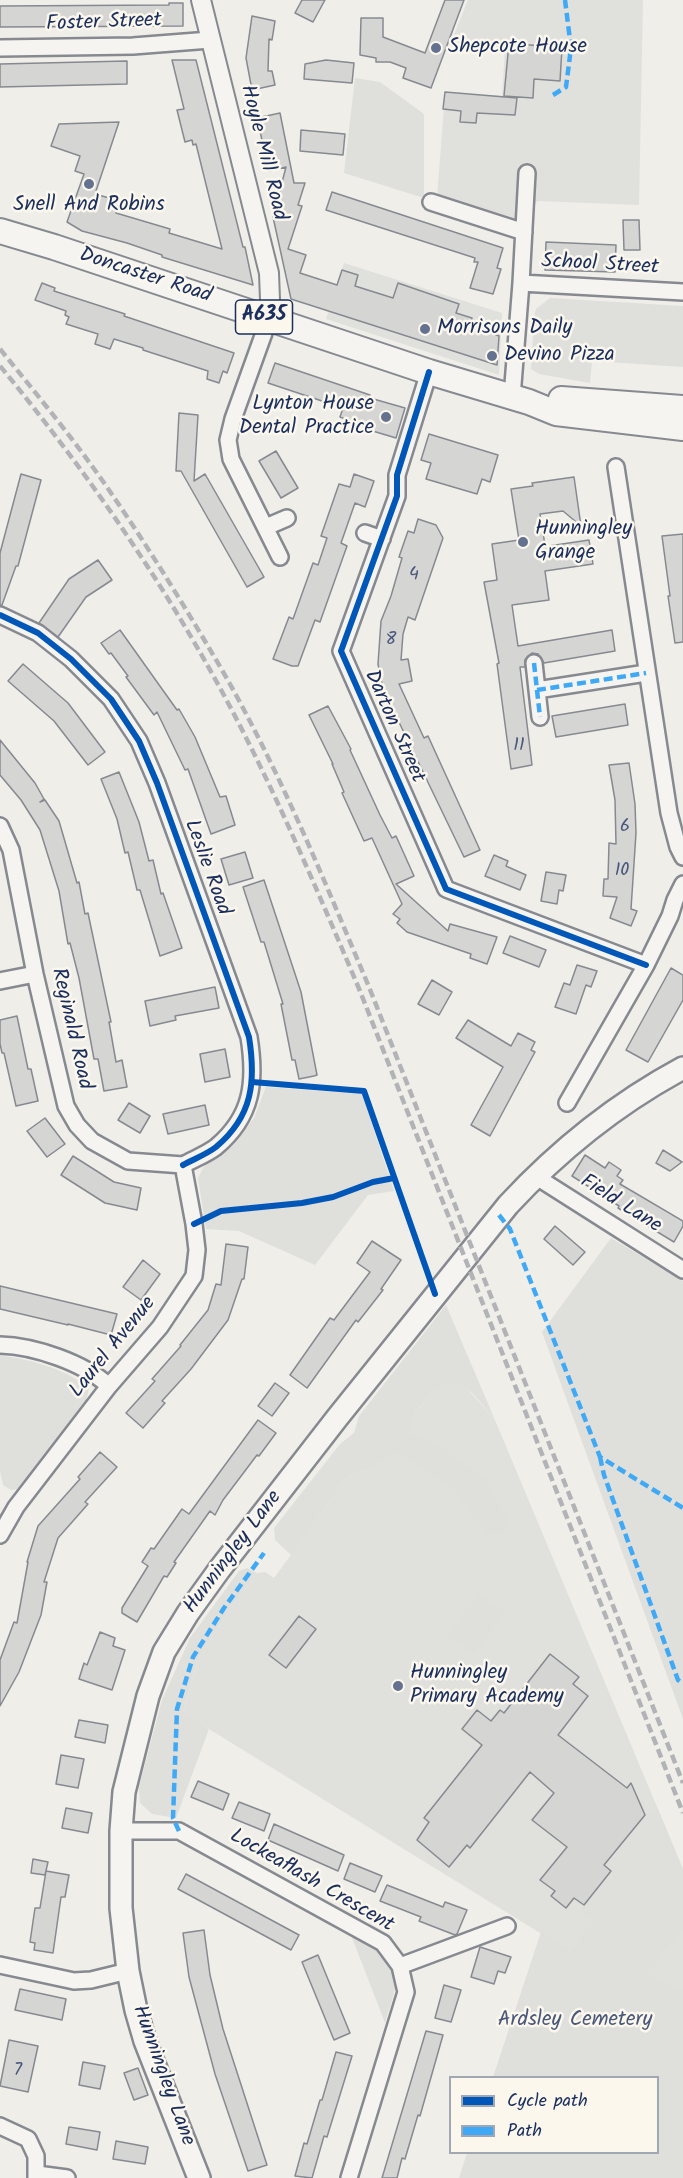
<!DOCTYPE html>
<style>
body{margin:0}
#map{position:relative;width:683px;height:2178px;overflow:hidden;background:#efeee9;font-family:Kalam,sans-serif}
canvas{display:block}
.legend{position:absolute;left:449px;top:2076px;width:210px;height:78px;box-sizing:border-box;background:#fbf7ec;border:2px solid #a1a7b3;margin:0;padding:8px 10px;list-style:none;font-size:18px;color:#1b2f5e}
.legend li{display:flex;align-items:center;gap:12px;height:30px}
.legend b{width:30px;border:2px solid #a1a7b3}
</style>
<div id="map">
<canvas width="683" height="2178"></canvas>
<ul class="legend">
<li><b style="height:8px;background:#0057b8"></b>Cycle path</li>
<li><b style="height:8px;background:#3fa9f5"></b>Path</li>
</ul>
</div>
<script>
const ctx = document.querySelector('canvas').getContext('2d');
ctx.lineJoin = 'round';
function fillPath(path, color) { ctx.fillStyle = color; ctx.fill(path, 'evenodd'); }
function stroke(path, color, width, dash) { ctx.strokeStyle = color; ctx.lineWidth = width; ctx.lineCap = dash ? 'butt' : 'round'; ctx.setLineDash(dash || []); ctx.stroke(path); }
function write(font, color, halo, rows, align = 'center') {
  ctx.font = font + ' Kalam,sans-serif'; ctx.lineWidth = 5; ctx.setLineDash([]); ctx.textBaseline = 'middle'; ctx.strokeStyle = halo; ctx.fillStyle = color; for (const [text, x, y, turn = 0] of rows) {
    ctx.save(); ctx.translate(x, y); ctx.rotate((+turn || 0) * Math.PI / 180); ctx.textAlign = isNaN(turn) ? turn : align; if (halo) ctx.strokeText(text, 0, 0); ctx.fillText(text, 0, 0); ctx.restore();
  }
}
const built = new Path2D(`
 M468,0H643L639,205L538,201L514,221L437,198L445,92L502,96L505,50L450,45Z
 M344,263L502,313L499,375L326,319Z
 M452,1381L465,1386L495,1420L683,1869V2021L183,1713L198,1659L232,1607L257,1573L265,1572L274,1578L349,1475L366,1470L439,1385Z`);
const green = new Path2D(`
 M355,78L380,82L424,114V198L344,173Z
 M550,298L683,306V367L592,361L590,383L539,374L531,369L534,317L536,309Z
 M266,1087L362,1094L394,1191L368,1195L315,1265L239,1231L206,1229L198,1178L206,1162L234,1144L254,1118Z
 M611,1238L683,1281V1719L542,1332Z
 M446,1305L495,1420C474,1396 458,1363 428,1398C416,1412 411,1413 409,1433L431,1441L484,1477L508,1520L504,1534H488L454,1489L397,1452L366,1470L349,1475L291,1555L275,1540L274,1528L340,1444L354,1433L359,1416Z
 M0,1355C33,1361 62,1367 89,1388L86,1402L18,1489L11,1490L3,1485L0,1471Z
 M247,1568L257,1573L232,1607L198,1659L183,1712L209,1729L176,1818L152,1814L140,1803L139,1787L162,1700L190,1638L239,1571Z
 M480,1594L505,1613L473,1655L448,1635Z
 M658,1809L683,1869V1934L682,1930L646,1974L683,1990V2178H459L467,2153L658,2152V2078L493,2077L541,1932L570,1950L594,1922L580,1910L611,1871L604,1865L637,1824L633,1820Z
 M351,1935C371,1946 398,1959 395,1986C394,1998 388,2011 385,2023Z`);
const building = new Path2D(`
 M302,0H325L313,22L295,13Z
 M445,0H464L431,88L403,78L406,68L390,62H376V58L360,55L361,18H383V37L425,53Z
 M169,3H183V26L0,27V6L169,5Z
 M252,16L275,21L272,40L269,39L268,71H272L275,85L252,90L246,58Z
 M509,43L562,48L560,81L534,79L533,98L504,96Z
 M172,60H196L243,247H245L253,285L162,257V255L127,243L82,231L67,222L84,174L75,171L80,156L51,146L59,124L119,122L95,194L120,201L116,213L170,229L169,233L222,249L196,144L193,145L192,140L185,142L177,110L184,109Z
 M326,60L354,63L352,83L304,79L305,64Z
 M127,61V84L0,87V64Z
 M445,92L517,98L515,115L477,113L476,123L460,122L461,111L443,109Z
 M280,113L294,183H305L298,205L302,206L288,249L306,255L300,273L337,285L342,270L358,275L355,286L393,298L398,283L459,304L456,313L472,318L470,326L499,336L497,365L291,299L273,217L286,167L269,171L257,118Z
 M301,130L345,134L343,155L300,151Z
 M332,192L503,248L497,268L501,269L493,294L470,288L478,262H474L475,258L326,210Z
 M623,220H639L640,250H624Z
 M546,242L616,245L615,272L545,270Z
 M42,283L55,288L54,291L125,314L124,316L234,353L227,373L223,371L219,383L207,379L208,371L143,350V348L114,339L110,349L95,344L98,334L66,324L69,317L65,315L66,311L35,300Z
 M275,363L370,395V398L405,408L396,438L366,429L367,427L340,417L343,408L268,383Z
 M179,413L198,415L194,481L205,474L264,577L247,587L181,471H176Z
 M429,434L498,455L490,482L482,479L477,494L426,479L431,463L421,460Z
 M276,451L298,488L281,498L259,461Z
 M21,474L41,480L18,566H16L2,605H0V553Z
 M354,474L374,481L365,507L355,503L341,543L347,546L320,622L315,620L298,666H292L273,659L289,617L293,619L313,563L318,565L327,538L321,536L339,484L350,487Z
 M574,477L581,526L563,511L540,514L545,545L542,547L589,540L593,564L545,571L549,600L512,605L518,646L612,630L615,651L544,663L538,654L532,653L528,656L525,660V667H520L532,765L511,769L497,664L499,663L484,582L497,580L492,544L519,540L511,489L533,486L532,483Z
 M418,519L436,525L443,538L415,620L408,617L403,634L401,660L408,659L412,681L399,684L424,738L428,736L480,850L464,857L383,689L378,664L381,621L391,596L402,558L399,557L408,531L414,533Z
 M683,534V642L675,643L668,596H670L662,536Z
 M98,560L112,580L86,597L58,637L39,623L69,579Z
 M120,630L177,710L179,709L195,737L220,797L226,796L235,825L211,834L188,769L185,770L157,712L154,715L126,677L128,676L111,653L109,654L101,643Z
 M23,664L68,703L105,752L88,765L54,721L8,681Z
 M625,704L628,725L556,737L552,716Z
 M328,706L351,749L350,750L380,815L392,838L396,836L414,876L396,884L448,931L450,924L497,937L487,964L470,958L471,954L407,932L397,923L400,919L393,914L402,904L372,838L364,841L342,793L344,792L332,764H333L309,715Z
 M0,740L35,783L44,799L40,802L45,800L59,821L77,883L79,882L85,914L88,913L111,1022H109L116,1062L122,1060L127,1087L104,1091L98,1059H94L79,978L70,943L68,944L59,891L40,830L21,800L0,775Z
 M629,763L635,804L636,833L631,909L637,911L631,926L610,918L617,897L603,896L604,879H608L609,843L616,844L615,800L609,765Z
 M119,772L139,822L149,861L153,860L161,894L163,893L182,948L160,956L140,890H137L128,852L125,853L117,819L101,779Z
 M245,852L253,878L229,885L221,859Z
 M494,855L508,861L506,866L526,875L520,890L485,876Z
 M546,872L566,875L563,891L559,890L557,904L541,901Z
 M264,880L301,992L317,1075L314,1076L299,1079L295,1060H292L281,1004H283L264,942H261L243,887Z
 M510,936L546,950L539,967L503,953Z
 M577,965L597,971L591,987L586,985L576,1014L555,1007L564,983L570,985Z
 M671,968L683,975V1000L648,1062L626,1050Z
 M432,980L452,992L439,1015L418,1004Z
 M215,987L219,1008L175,1016L176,1020L150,1026L145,1001Z
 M17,1016L28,1069H31L38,1101L16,1106L4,1053H2L0,1044V1020Z
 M468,1020L511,1046L518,1033L535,1042L531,1050L535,1052L490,1136L471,1125L503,1067L456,1038Z
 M225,1049L230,1077L205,1082L200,1054Z
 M129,1103L150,1116L140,1133L118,1120Z
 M205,1105L209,1125L168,1134L163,1114Z
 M45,1118L65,1144L47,1157L27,1131Z
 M663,1150L682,1162L670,1171L656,1163Z
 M585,1155L605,1168L609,1162L621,1170L617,1176L623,1180L620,1184L683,1221V1226L674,1242L618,1208L619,1206L572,1176Z
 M73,1156L114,1182L141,1188L137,1210L105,1203L61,1175Z
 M555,1226L585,1252L573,1265L544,1239Z
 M372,1241L401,1260L381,1289L383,1290L358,1322L356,1320L307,1388L290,1375L330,1318L334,1320L370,1272L357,1263Z
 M226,1244L248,1247L244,1279H242L228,1320L191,1369L162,1401L165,1403L143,1428L126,1413L155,1381L152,1379L181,1346L180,1345L208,1310L216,1284L221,1285Z
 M143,1260L160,1274L141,1300L123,1287Z
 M0,1286L117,1314L111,1335L68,1324V1325L0,1309Z
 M275,1383L289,1393L272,1416L258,1406Z
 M258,1420L276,1433L259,1456L257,1455L223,1500L215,1515L210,1511L174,1562L176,1563L167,1577L164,1576L137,1622L122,1613V1608L148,1566L142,1562L151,1548L154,1549L182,1509L189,1514Z
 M100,1452L117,1467L85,1502L88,1504L58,1538L44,1582H47L41,1615L19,1672L0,1706V1660L14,1622L17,1623L28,1562H27L38,1526L80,1479L78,1477Z
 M299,1616L316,1629L286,1668L269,1655Z
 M100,1632L115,1638L113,1646L125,1650L112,1690L79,1679L84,1663L87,1665Z
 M550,1654L579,1677L573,1684L588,1696L558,1735L627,1788L631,1783L645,1815L604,1865L611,1871L584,1905L574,1898L566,1908L551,1896L555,1891L540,1880L567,1847L532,1820L554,1793L530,1772L470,1848L467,1845L449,1867L417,1840L429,1822L424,1818L482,1745L462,1729L477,1710L491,1721L500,1710L504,1713Z
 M79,1720L108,1725L105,1743L75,1737Z
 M61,1755L84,1759L78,1788L56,1784Z
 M198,1781L229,1794L223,1810L191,1797Z
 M239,1802L270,1814L264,1831L232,1818Z
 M66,1808L92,1813L88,1833L62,1828Z
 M274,1824L344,1855L338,1871L268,1840Z
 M33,1859L48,1862L45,1875L31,1873Z
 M350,1863L382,1876L375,1892L344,1879Z
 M46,1871L69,1875L65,1897H61L53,1953L34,1950L35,1943L30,1942L35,1908H40Z
 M186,1874L299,1935L291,1950L178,1889Z
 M387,1885L443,1907L445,1902L467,1910L457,1934L455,1935L419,1921L421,1917L380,1901Z
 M204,1930L210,1975L223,2029L267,2165L248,2171L215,2074L189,1977L183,1933Z
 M480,1947L511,1957L505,1973L498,1971L494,1984L471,1977Z
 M318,1955L350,2033L334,2040L302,1962Z
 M444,1985L461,1990L451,2022L435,2018Z
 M20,1989L66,1999L62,2020L15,2010Z
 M426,2031L443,2035L420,2116L418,2115L405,2159L402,2158L397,2178H382Z
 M9,2040L38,2046L28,2092L0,2086Z
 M336,2052L352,2056L327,2137L324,2136L312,2178L295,2176L304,2143L307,2144L320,2100H322Z
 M83,2062L105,2066L100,2089L79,2085Z
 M138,2068L148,2095L134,2100L124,2073Z
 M69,2127L100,2132L97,2150L66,2144Z
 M116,2141L148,2147L145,2164L113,2159Z`);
const minor = new Path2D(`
 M0,48L133,46L210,40
 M431,202L524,232
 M521,283L527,173
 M269,319L233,419L228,440L231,459L280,557
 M429,372L397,475V496L341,651L446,889L646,965
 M512,397L521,283L683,292
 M616,467L669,813L678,847L683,857
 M266,527L287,518
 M365,533L382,539
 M0,615L38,633L71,659L111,699L139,741L157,783L249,1037C256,1081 253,1116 216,1147C207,1154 194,1159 183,1165
 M534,663L540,717
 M537,690L646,673
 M0,826L11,850L35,974L66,1106L77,1125L92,1141L128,1161L183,1165
 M0,981L35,974
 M567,1103L646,965L670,916L675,900L683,884
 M535,1176L683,1270
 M0,1345C35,1346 84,1363 109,1386
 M0,1535L16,1507L109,1386L160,1327L194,1276L197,1250L194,1224L183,1165
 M121,1831H179L383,1943L400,1966L406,1992L349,2178
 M0,1965L74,1981L91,1980L128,1971
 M400,1966L507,1926
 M0,2126L28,2139L36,2156V2178
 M37,2174L67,2178`);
const tertiary = new Path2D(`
 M201,0L269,273L270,300L269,319`);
const secondary = new Path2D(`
 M199,2178L145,2041L136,2010L128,1971L121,1908V1831L124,1792L148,1696L164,1652L188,1613L219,1570L337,1418L508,1205C559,1150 616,1104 683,1068`);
const trunk = new Path2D(`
 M0,231L54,247L429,372L529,402L556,413L683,428
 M561,399L683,408`);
const rail = new Path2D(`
 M0,349C38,396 77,443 111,493C150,550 187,610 222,670C280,771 324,880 369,987L683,1783
 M0,366C80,463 153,567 214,677C270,778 315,885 360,991L683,1813`);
const quiet = new Path2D(`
 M553,95L566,87L571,48L565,0
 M534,663L540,717
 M537,690L646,673
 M499,1215L510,1229L600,1457L683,1508
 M600,1457L604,1475L678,1680L683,1684
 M179,1831L173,1818L177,1709L193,1657L224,1608L264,1553`);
const cycleway = new Path2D(`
 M429,372L397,475V496L341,651L446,889L646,965
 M0,615L38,633L71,659L111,699L139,741L157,783L249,1037C256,1081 253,1116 216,1147C207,1154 194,1159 183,1165
 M252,1082L364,1091L435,1294
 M194,1224L221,1211L302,1203L333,1197L373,1182L394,1178`);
const markers = [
 [436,48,6,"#65728f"],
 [89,184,6,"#65728f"],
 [425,329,6,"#65728f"],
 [492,356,6,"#65728f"],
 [386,417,6,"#65728f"],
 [523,542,6,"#65728f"],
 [398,1686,6,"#65728f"]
];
const numberNames = [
 ["4",414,576],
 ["8",391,641],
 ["11",519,747],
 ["6",625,828],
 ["10",622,872],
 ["7",18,2072]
];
const shields = [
 [264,317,57]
];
const shieldNames = [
 ["A635",264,317]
];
const streetNames = [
 ["Foster Street",104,24,-2],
 ["Hoyle Mill Road",262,153,76],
 ["School Street",600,266,3],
 ["Doncaster Road",145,277,18],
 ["Darton Street",393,727,66],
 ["Leslie Road",206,868,70],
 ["Reginald Road",70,1029,77],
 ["Field Lane",620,1205,32],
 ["Laurel Avenue",114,1348,-51],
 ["Hunningley Lane",234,1553,-53],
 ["Lockeaflash Crescent",311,1882,30],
 ["Hunningley Lane",162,2076,70]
];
const poiNames = [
 ["Shepcote House",448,48],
 ["Snell And Robins",89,206,"center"],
 ["Morrisons Daily",437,329],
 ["Devino Pizza",504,356],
 ["Lynton House",374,405,"right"],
 ["Dental Practice",374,429,"right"],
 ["Hunningley",535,530],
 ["Grange",535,554],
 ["Hunningley",410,1674],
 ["Primary Academy",410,1698]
];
const parkNames = [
 ["Ardsley Cemetery",575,2021]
];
fillPath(built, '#e0e0dd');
fillPath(green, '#dfdfdc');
fillPath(building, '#d5d5d4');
stroke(building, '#868a90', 1.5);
stroke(minor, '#868a90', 20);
stroke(tertiary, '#868a90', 22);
stroke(secondary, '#868a90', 26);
stroke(trunk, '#868a90', 28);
stroke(minor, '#f5f4f0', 15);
stroke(tertiary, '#f5f4f0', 18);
stroke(secondary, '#f5f4f0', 21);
stroke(trunk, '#f5f4f0', 24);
stroke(rail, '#b2b3b6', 4.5, [9, 4.5]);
stroke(quiet, '#3fa9f5', 4.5, [9, 4.5]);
stroke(cycleway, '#0057b8', 6);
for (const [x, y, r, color] of markers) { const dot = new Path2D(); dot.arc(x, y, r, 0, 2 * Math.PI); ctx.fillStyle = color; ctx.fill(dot); stroke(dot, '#fbf7ec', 2); }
write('18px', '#4a587c', null, numberNames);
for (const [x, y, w] of shields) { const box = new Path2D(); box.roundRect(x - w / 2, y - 17, w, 34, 4.5); ctx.fillStyle = '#fbf7ec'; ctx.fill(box); stroke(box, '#1b2f5e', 1.5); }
write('bold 20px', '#1b2f5e', null, shieldNames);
write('21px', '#1b2f5e', '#fbf7ec', streetNames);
write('21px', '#1b2f5e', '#fbf7ec', poiNames, 'left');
write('21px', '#49587b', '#fbf7ec', parkNames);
</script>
